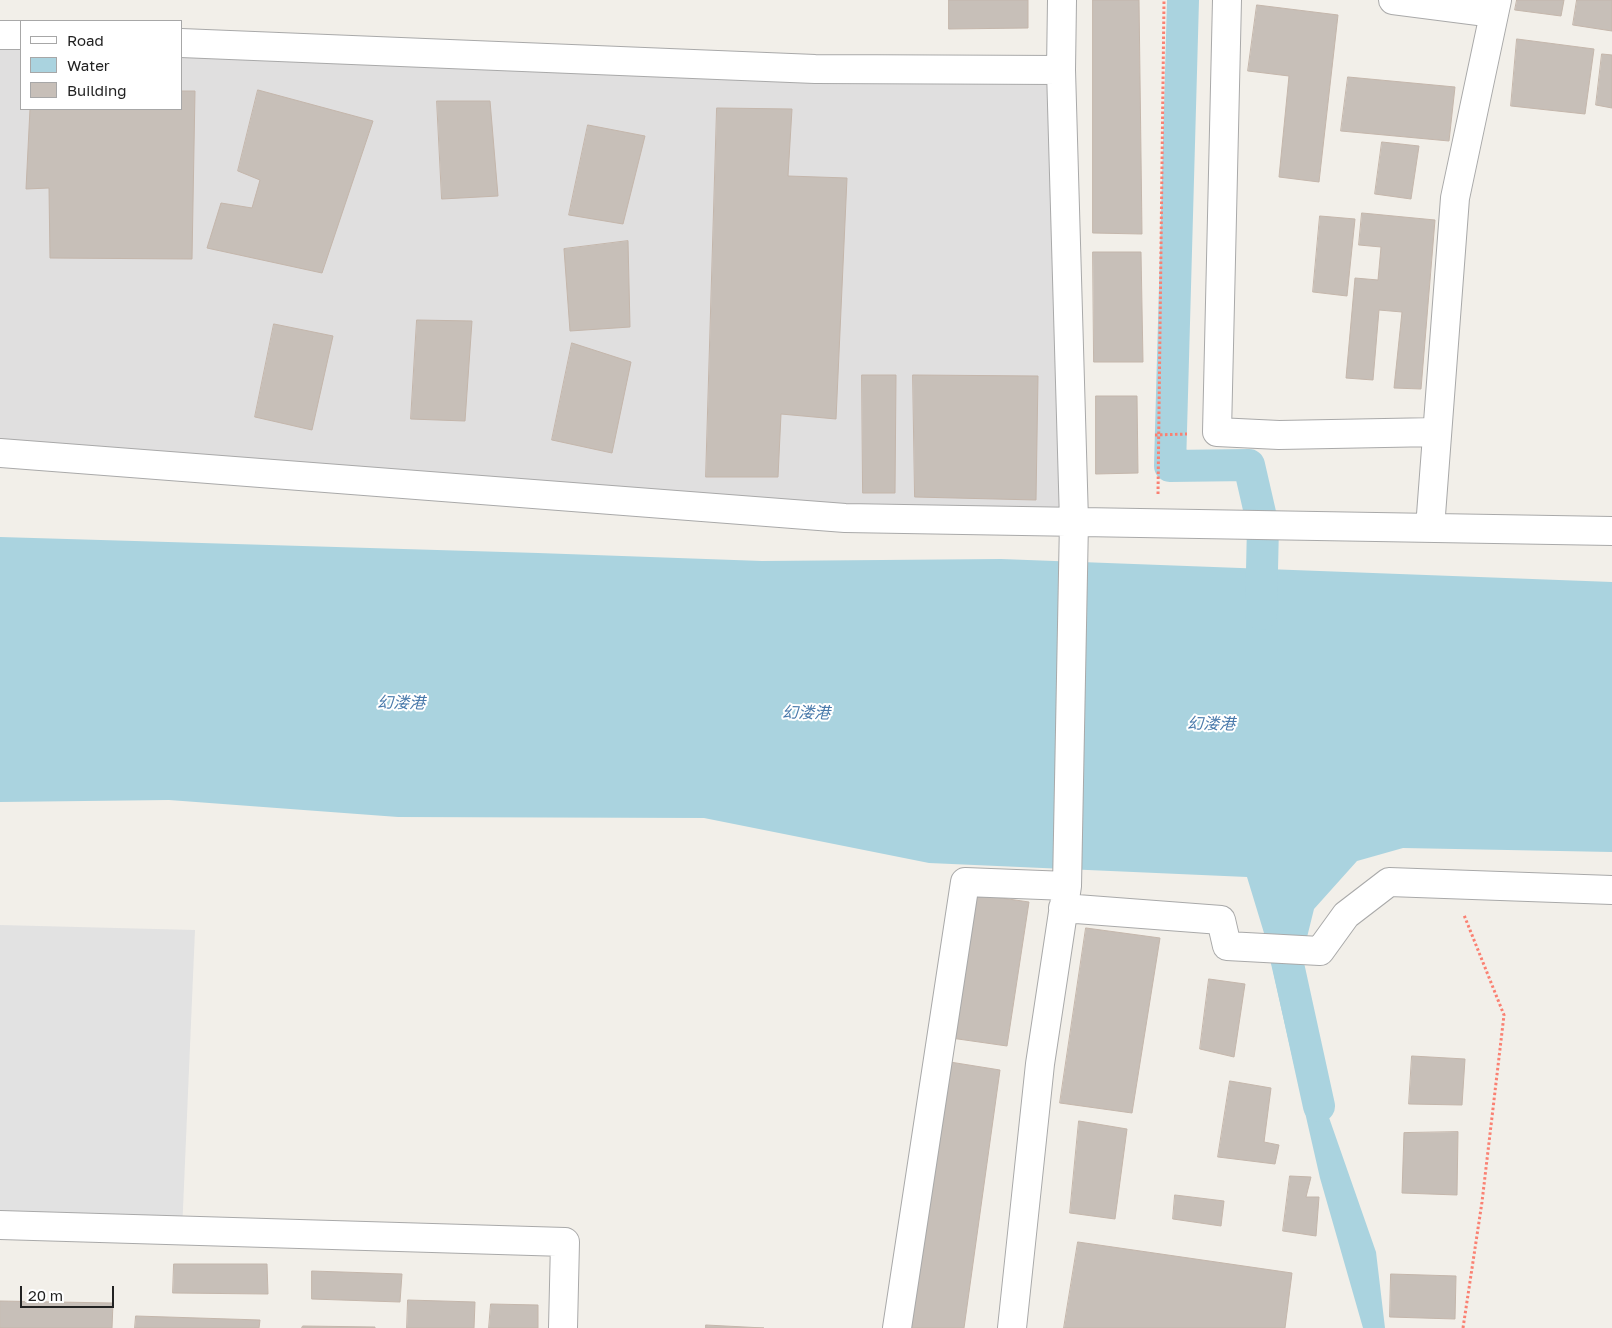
<!DOCTYPE html>
<meta charset="utf-8">
<style>
body{margin:0}
#map{position:relative;width:1612px;height:1328px;overflow:hidden;background:#f2efe9;font-family:"Golos Text",sans-serif}
canvas{display:block}
.legend{position:absolute;left:20px;top:20px;width:162px;height:90px;box-sizing:border-box;background:#fff;border:1px solid #a7a7a7;margin:0;padding:6px 9px;list-style:none;font-size:15px;color:#222}
.legend li{display:flex;align-items:center;gap:10px;height:25px}
.legend b{width:25px;border:1px solid #a7a7a7}
.scale{position:absolute;left:20px;top:1286px;width:94px;height:22px;box-sizing:border-box;border:2px solid #222;border-top:0;padding-left:6px;font-size:15px;line-height:18px;white-space:nowrap;color:#222;-webkit-text-stroke:4px #fff;paint-order:stroke}
</style>
<div id="map">
<canvas width="1612" height="1328"></canvas>
<ul class="legend">
<li><b style="height:6px;background:#fff"></b>Road</li>
<li><b style="height:14px;background:#aad3df"></b>Water</li>
<li><b style="height:14px;background:#c7bfb8"></b>Building</li>
</ul>
<div class="scale">20 m</div>
</div>
<script>
const ctx = document.querySelector('canvas').getContext('2d');
ctx.lineJoin = 'round';
function fillPath(path, color) { ctx.fillStyle = color; ctx.fill(path, 'evenodd'); }
function stroke(path, color, width, dash) { ctx.strokeStyle = color; ctx.lineWidth = width; ctx.lineCap = dash ? 'butt' : 'round'; ctx.setLineDash(dash || []); ctx.stroke(path); }
function write(font, color, halo, rows, align = 'center') {
  ctx.font = font + ' "Golos Text","Noto Sans SC",sans-serif'; ctx.lineWidth = 4; ctx.setLineDash([]); ctx.textBaseline = 'middle'; ctx.strokeStyle = halo; ctx.fillStyle = color; for (const [text, x, y, turn = 0] of rows) {
    ctx.save(); ctx.translate(x, y); ctx.rotate((+turn || 0) * Math.PI / 180); ctx.textAlign = isNaN(turn) ? turn : align; if (halo) ctx.strokeText(text, 0, 0); ctx.fillText(text, 0, 0); ctx.restore();
  }
}
const residential = new Path2D(`
 M0,35H21V109H181V40L1061,70L1074,521L0,453Z`);
const parking = new Path2D(`
 M0,925L195,930L182,1232L0,1227Z`);
const water = new Path2D(`
 M0,537L538,553L762,561L1001,559L1612,582V852L1403,848L1357,861L1314,909L1290,1006L1376,1252L1385,1328H1363L1320,1178L1264,933L1247,877L929,863L704,818L398,817L169,800L0,802Z`);
const canal = new Path2D(`
 M1183,0L1170,466L1249,465L1263,526L1261,614
 M1284,946L1319,1106`);
const building = new Path2D(`
 M949,0H1028V28L949,29Z
 M1093,0H1139L1142,234L1093,233Z
 M1517,0H1564L1561,16L1515,10Z
 M1577,0H1612V31L1573,25Z
 M1257,5L1338,15L1319,182L1279,177L1289,76L1248,71Z
 M1517,39L1594,49L1585,114L1511,106Z
 M1602,54L1612,55V108L1596,105Z
 M1348,77L1455,87L1449,141L1341,131Z
 M258,90L373,121L322,273L207,248L221,203L252,208L260,180L238,171Z
 M181,91H195L192,259L50,258L49,188L26,189L30,109H181Z
 M437,101H490L498,196L442,199Z
 M717,108L792,109L788,176L847,178L836,419L781,414L778,477H706Z
 M588,125L645,136L623,224L569,215Z
 M1382,142L1419,146L1411,199L1375,194Z
 M1362,213L1435,220L1421,389L1394,388L1402,312L1379,310L1373,380L1346,378L1355,278L1378,280L1381,247L1359,245Z
 M1320,216L1355,219L1347,296L1313,292Z
 M628,241L630,327L570,331L564,249Z
 M1093,252H1141L1143,362H1094Z
 M417,320L472,321L465,421L411,419Z
 M274,324L333,336L312,430L255,417Z
 M572,343L631,362L612,453L552,440Z
 M862,375H896L895,493H863Z
 M913,375L1038,376L1036,500L915,497Z
 M1096,396H1137L1138,473L1096,474Z
 M974,894L1029,902L1007,1046L951,1038Z
 M1086,928L1160,938L1132,1113L1060,1103Z
 M1209,979L1245,984L1234,1057L1200,1049Z
 M1412,1056L1465,1059L1462,1105L1409,1104Z
 M950,1062L1000,1070L964,1328H909Z
 M1230,1081L1271,1088L1264,1142L1279,1145L1275,1164L1218,1157Z
 M1079,1121L1127,1129L1115,1219L1070,1213Z
 M1458,1132L1457,1195L1402,1193L1404,1133Z
 M1290,1176L1311,1177L1306,1197H1319L1316,1236L1283,1231Z
 M1175,1195L1224,1201L1221,1226L1173,1219Z
 M1078,1242L1292,1273L1285,1328H1064Z
 M174,1264H267L268,1294L173,1293Z
 M312,1271L402,1274L400,1302L312,1299Z
 M1391,1274L1456,1276L1455,1319L1390,1317Z
 M408,1300L475,1302L474,1328H407Z
 M0,1301L113,1303L112,1328H0Z
 M491,1304L538,1305V1328H489Z
 M136,1316L260,1320L259,1328H135Z
 M706,1325L764,1328H706Z
 M303,1326L375,1327V1328H302Z`);
const path = new Path2D(`
 M1155,435L1187,434
 M1158,494L1164,0
 M1463,1328L1482,1202L1504,1015L1464,915`);
const minor = new Path2D(`
 M1227,0L1217,432L1279,435L1437,432
 M1393,0L1494,13
 M0,35H21
 M181,43L815,69L1061,70
 M0,453L845,518L1612,531
 M1430,528L1455,198L1497,0
 M1063,908L1221,920L1227,946L1320,951L1346,915L1389,882L1612,890
 M0,1225L565,1242L563,1328
 M897,1328L965,882L1067,886
 M1012,1328L1040,1064L1067,886L1074,521L1061,70L1062,0`);
const waterNames = [
 ["幻溇港",401,703,1],
 ["幻溇港",806,713,1],
 ["幻溇港",1211,724,1]
];
fillPath(residential, '#e0dfdf');
fillPath(parking, '#e2e2e2');
fillPath(water, '#aad3df');
stroke(canal, '#aad3df', 32);
fillPath(building, '#c7bfb8');
stroke(building, '#c4b6ab', 1);
stroke(minor, '#a9a9a9', 30);
stroke(path, '#fa8072', 3, [2.5, 2.5]);
stroke(minor, '#fff', 28);
write('italic 16px', '#4a7aab', '#fff', waterNames);
</script>
